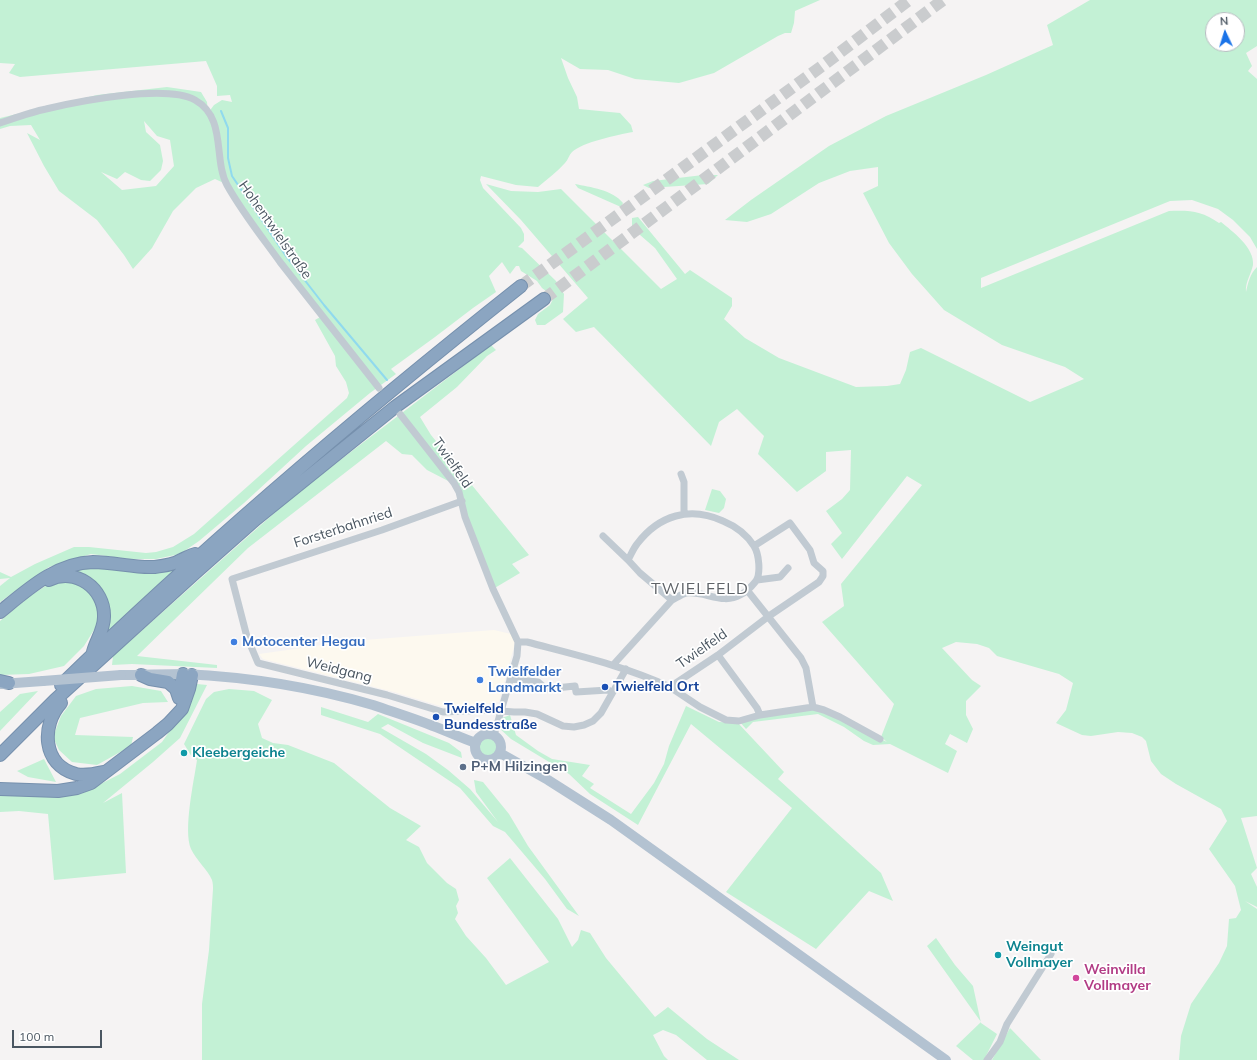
<!DOCTYPE html>
<meta charset="utf-8">
<style>
body{margin:0}
#map{position:relative;width:1257px;height:1060px;overflow:hidden;background:#f5f3f3;font-family:Mulish,sans-serif}
canvas{display:block}
.north{position:absolute;left:1205px;top:12px;width:40px;height:40px;box-sizing:border-box;background:#fff;border:1px solid #b7bbc0;border-radius:50%;rotate:356deg;font-size:11px;font-weight:700;line-height:16px;text-align:center;color:#4a5661}
.north::after{content:'';display:block;margin:auto;width:14px;height:18px;background:#1a73e8;clip-path:polygon(50% 0,100% 100%,50% 72%,0 100%)}
.scale{position:absolute;left:12px;top:1030px;width:90px;height:18px;box-sizing:border-box;border:2px solid #4a5661;border-top:0;padding-left:5px;font-size:12px;line-height:14px;white-space:nowrap;color:#4a5661;-webkit-text-stroke:3px #fff;paint-order:stroke}
</style>
<div id="map">
<canvas width="1257" height="1060"></canvas>
<div class="north">N</div>
<div class="scale">100 m</div>
</div>
<script>
const ctx = document.querySelector('canvas').getContext('2d');
ctx.lineJoin = 'round';
function fillPath(path, color) { ctx.fillStyle = color; ctx.fill(path, 'evenodd'); }
function stroke(path, color, width, dash) { ctx.strokeStyle = color; ctx.lineWidth = width; ctx.lineCap = dash ? 'butt' : 'round'; ctx.setLineDash(dash || []); ctx.stroke(path); }
function write(font, color, halo, rows, align = 'center') {
  ctx.font = font + ' Mulish,sans-serif'; ctx.lineWidth = 3.5; ctx.setLineDash([]); ctx.textBaseline = 'middle'; ctx.strokeStyle = halo; ctx.fillStyle = color; for (const [text, x, y, turn = 0] of rows) {
    ctx.save(); ctx.translate(x, y); ctx.rotate((+turn || 0) * Math.PI / 180); ctx.textAlign = isNaN(turn) ? turn : align; if (halo) ctx.strokeText(text, 0, 0); ctx.fillText(text, 0, 0); ctx.restore();
  }
}
const commercial = new Path2D(`
 M494,630L511,634L515,643L499,702L457,707L447,708L394,692L263,659L259,654L351,641Z`);
const green = new Path2D(`
 M0,0H820L795,11L794,23L791,33H785L778,36L714,73L679,83L635,79L608,70L580,69L561,58L568,78L577,97L579,109L620,113L631,125L633,132C617,135 583,142 572,152C569,155 568,160 565,163C557,172 547,179 538,187L516,185L481,176L480,180L483,188L521,228L524,234V241L518,247L522,248L556,281L564,294L563,312L545,325H537L535,320L538,314L550,305L554,297L542,288L537,281L521,271L519,266H516L510,274L502,262L489,276L496,292L473,308L435,337L391,369L396,374L370,393L306,446L244,503L199,541L180,554L156,559H129L91,554L49,567L0,602V586L10,578L0,579V572L11,577L35,564L74,547H89L146,553L156,552L173,547L194,534L347,398L349,393L346,382L336,366L335,356L315,320L322,316L226,184L215,179L196,188L173,211L152,248L133,269L124,255L97,220L59,191L44,166L27,133L40,140L31,125L10,126L0,129V118L97,95L167,87L201,92L207,102L208,113L214,105L222,100L232,102L230,95L217,96V86L206,61L20,77L9,73L15,64L0,63ZM144,121L157,136L170,140L174,166L156,186L122,190L101,172L117,179L125,172L141,180L150,181L161,170L163,161L160,145L146,132Z
 M1090,0H1257V46L1246,53L1252,66L1248,71L1257,79V249L1250,237L1233,220L1218,209L1192,200L1170,201L981,278V288L1169,211C1190,210 1202,211 1219,223L1221,222C1232,231 1255,248 1253,265C1251,275 1245,282 1246,292C1248,283 1250,274 1257,267V816L1241,818L1257,868L1251,874L1257,887V907L1245,901L1257,909V1060H1179L1181,1036L1191,1004L1219,963L1227,946L1229,919L1236,918L1241,910L1235,886L1209,849L1227,821L1221,809L1176,784L1161,774L1151,761L1146,741L1142,737L1132,733L1118,732L1091,736L1082,735L1056,723L1066,710L1073,683L1059,674L997,656L989,648L977,644L956,642L942,648L972,680L981,686L966,701V715L973,729L967,743L950,734L945,744L957,751L948,773L890,744L873,745L864,741L844,727L818,714L753,722L746,729L739,721L813,707L887,742L881,737L894,704L822,622L844,606L841,584L922,485L907,476L842,559L831,544L842,533L826,511L842,499L850,490L851,450L826,452V471L797,492L758,454L764,436L737,409L719,422L711,446L594,327L576,332L563,319L588,298L521,220L486,184L511,191L538,192L561,189L661,289L677,279L655,248L632,228V218L638,217L685,274L690,270L732,298V306L724,319L745,338L779,358L856,387L887,386L900,384L906,370L910,352L921,348L1030,402L1084,379L1065,367L1002,345L944,310L912,274L889,243L863,193L878,186V167L850,171L819,183L771,214L747,222L725,220L751,200L829,146L886,116L986,75L1053,45L1047,25ZM1213,20H1237V44H1213Z
 M703,175H718L708,184L649,188L643,185L653,181Z
 M575,184C590,187 613,190 623,203L621,207L578,188Z
 M491,345L496,350L487,356L457,387L420,417L431,435L529,555L512,564L520,573L493,589L454,484L427,470L412,455L402,454L386,441L248,548L137,656L217,665V668L132,664L112,665L113,656L297,493Z
 M712,489L720,491L726,499L724,508L719,513L705,510Z
 M85,566L178,567L106,634V604L67,570Z
 M70,580L90,588L98,606L97,625L84,646L64,666L29,674L0,675V621L30,596L47,585Z
 M197,684L207,685L180,738L153,762L103,803L122,793L126,873L54,880L48,814L19,811L0,812V796L19,795L60,797L83,793L120,774L162,742L190,702Z
 M132,686L161,691L168,702L143,703L80,718L75,735L133,737L131,746L97,765L72,762L59,750L53,737L61,716L76,696L96,689Z
 M229,689L254,691L272,700L258,724L262,738L273,743L288,745L334,763L390,808L421,826L406,840L419,847L427,863L447,883L456,889L459,900L456,906L458,913L455,919L466,936L486,958L506,985L549,962L487,878L510,858L558,919L572,947L578,940L581,930L590,933L606,958L655,1017L668,1007L707,1039L739,1060H707L676,1035L663,1030L653,1035L664,1056L668,1060H202V1004L209,950L213,889C213,887 213,883 212,880C208,870 196,860 191,849C183,830 194,781 197,760L192,757L184,744L206,699L214,692Z
 M38,691L0,731V712L20,694Z
 M686,706L719,722L738,723L784,772L778,779L881,873L893,901L869,891L816,949L726,892L792,808L691,724L638,825L590,794L569,774L511,739L498,727L502,718L510,715L516,735L538,751L552,759L590,765L582,776L594,784L590,788L631,814L654,783L664,764L669,746Z
 M321,707L368,722L378,714L449,743L461,752L462,758L423,743L388,724L381,728L426,754L448,770L470,789L498,822L476,792L474,780L483,782L509,814L528,846L579,916L567,909L545,879L505,832L493,826L460,788L380,734L321,715Z
 M478 747a10 10 0 1 1 20 0a10 10 0 1 1-20 0Z
 M44,759L56,782L28,777L17,771Z
 M936,938L955,965L973,986L981,1023L997,1034L984,1060H973L956,1046L981,1022L927,946Z
 M1010,1028L1041,1060H992Z`);
const stream = new Path2D(`
 M221,111L228,128V158L232,176L286,256L324,305L387,380`);
const highwayTunnel = new Path2D(`
 M521,286L822,66L909,0
 M544,299L943,0`);
const street = new Path2D(`
 M0,123C15,118 31,112 46,109C79,101 166,84 195,100C227,118 213,159 227,185C242,212 262,237 280,262C313,304 346,346 379,388
 M400,414L454,483L459,492L465,517L493,589L518,642L517,656L494,735
 M681,474L684,482V514
 M462,501L382,530L232,579L247,637L258,663L387,695L443,712L488,710L514,712H525L537,714L563,726L574,727L584,725L593,721L601,713L626,669
 M603,536L628,560
 M757,580L780,577L788,568
 M747,590L801,658L806,668L813,707
 M518,642H527C576,655 625,666 670,687L718,655L769,616L819,582L823,576V571L814,563L810,550L790,523L754,546
 M718,655L757,708L760,715
 M613,665L672,600L640,573L628,560C631,555 633,549 637,544C659,515 690,506 723,521C735,526 747,535 754,546C759,554 761,573 756,581C752,586 745,593 740,595C723,605 705,591 686,593C682,594 676,598 672,600
 M510,679L538,682L546,689L575,686L576,692L608,690
 M670,687L700,707L726,720L739,721L760,715L813,707L824,710L840,717L880,739
 M987,1060L1000,1042L1007,1024L1051,954`);
const primary = new Path2D(`
 M121,675C142,675 163,674 184,674C248,677 312,687 373,705C393,712 413,718 433,726C447,731 461,738 476,743
 M1,684L43,681
 M475 747a13 13 0 1 1 26 0a13 13 0 1 1-26 0Z
 M500,753L548,780L611,820L946,1060`);
const highway = new Path2D(`
 M49,580C75,567 105,588 104,617C104,630 96,640 93,652
 M0,612C27,590 56,563 93,562C114,562 134,568 154,567C163,566 173,565 181,560C186,558 190,555 195,554
 M141,675L150,679L168,682L176,689L179,698
 M0,681L9,683
 M61,685C207,543 362,412 521,286
 M179,697L183,674
 M61,703C41,725 42,765 76,774C85,776 94,774 103,772
 M0,755L55,700L195,573L256,519L395,407L544,299
 M0,789L58,791L77,788L91,783L157,733L168,724L182,709L189,689L192,675`);
const primaryBridge = new Path2D(`
 M43,681L121,675`);
const markers = [
 [234,642,4,"#3f7fe0"],
 [480,680,4,"#3f7fe0"],
 [605,687,4,"#1a4fb4"],
 [436,717,4,"#1a4fb4"],
 [184,753,4,"#0f9aa8"],
 [463,767,4,"#5c6f8a"],
 [998,955,4,"#0f9aa8"],
 [1076,978,4,"#d1479c"]
];
const streetNames = [
 ["Hohentwielstraße",275,230,55],
 ["Twielfeld",452,463,55],
 ["Forsterbahnried",343,528,-18],
 ["Twielfeld",702,649,-35],
 ["Weidgang",339,670,14]
];
const shopNames = [
 ["Motocenter Hegau",242,642],
 ["Twielfelder",488,672],
 ["Landmarkt",488,688]
];
const transitNames = [
 ["Twielfeld Ort",613,687],
 ["Twielfeld",444,709],
 ["Bundesstraße",444,725]
];
const cultureNames = [
 ["Kleebergeiche",192,753],
 ["Weingut",1006,947],
 ["Vollmayer",1006,963]
];
const serviceNames = [
 ["P+M Hilzingen",471,767]
];
const hotelNames = [
 ["Weinvilla",1084,970],
 ["Vollmayer",1084,986]
];
const quarterNames = [
 ["TWIELFELD",700,589]
];
fillPath(commercial, '#fdf9ef');
fillPath(green, '#c3f1d5');
stroke(stream, '#90daee', 2);
stroke(highwayTunnel, '#caccce', 12, [12, 6]);
stroke(highway, '#7690ad', 14);
stroke(street, '#c1cad2', 7);
stroke(primary, '#b3c2d1', 10);
stroke(highway, '#8ba5c1', 12);
stroke(primaryBridge, '#b3c2d1', 10);
for (const [x, y, r, color] of markers) { const dot = new Path2D(); dot.arc(x, y, r, 0, 2 * Math.PI); ctx.fillStyle = color; ctx.fill(dot); stroke(dot, '#fff', 1.5); }
write('14px', '#4a5661', '#fff', streetNames);
write('bold 14px', '#366cbe', '#fff', shopNames, 'left');
write('bold 14px', '#164399', '#fff', transitNames, 'left');
write('bold 14px', '#0d838f', '#fff', cultureNames, 'left');
write('bold 14px', '#4e5e75', '#fff', serviceNames, 'left');
write('bold 14px', '#b23c85', '#fff', hotelNames, 'left');
ctx.letterSpacing = '1px';
write('16px', '#5f6368', '#fff', quarterNames);
ctx.letterSpacing = '0px';
</script>
